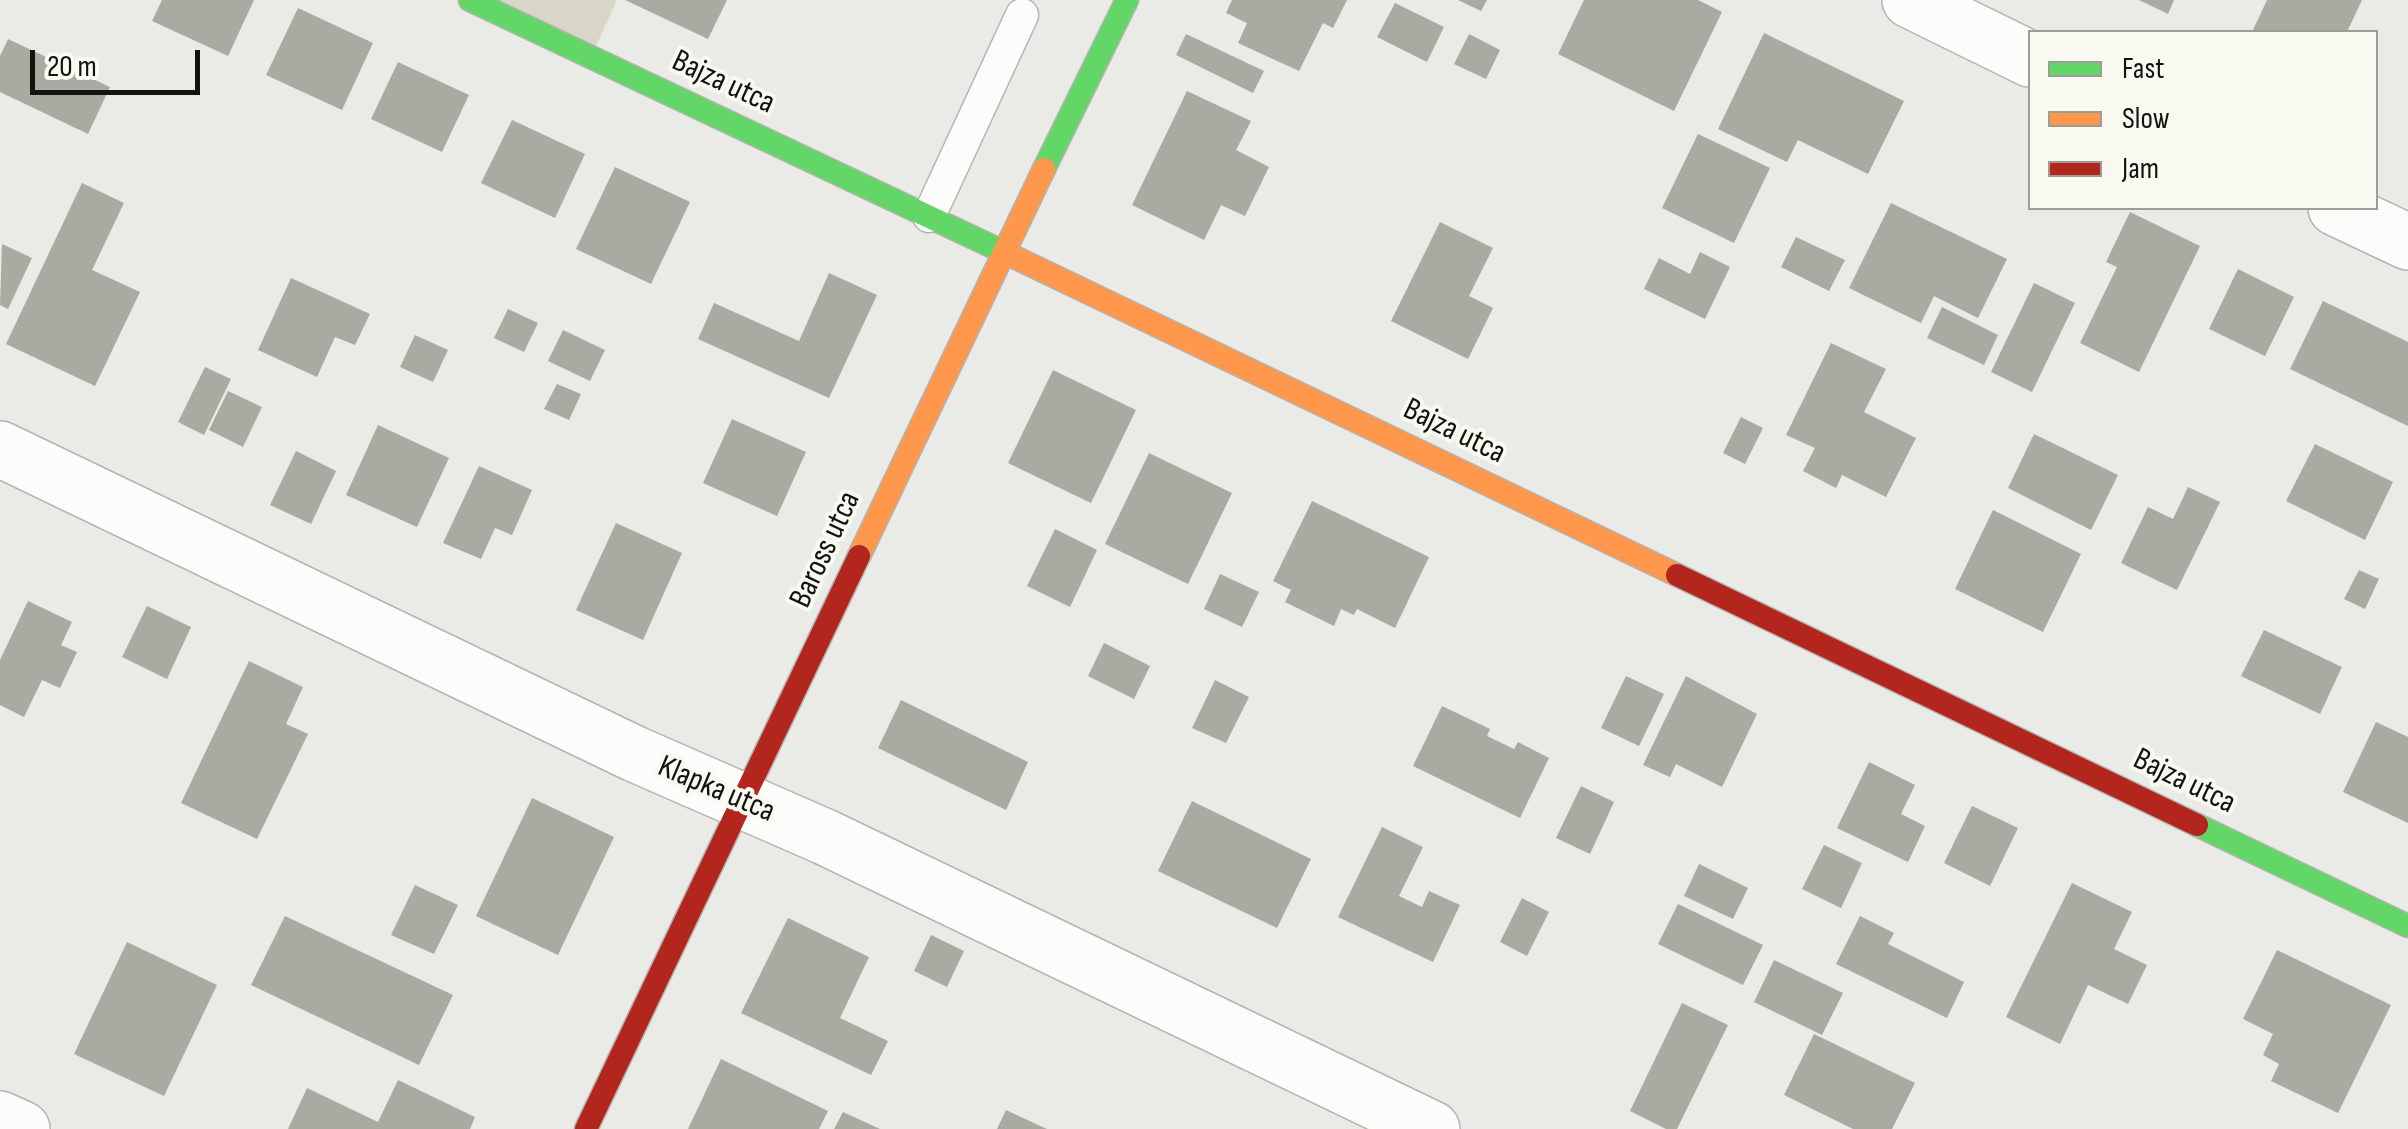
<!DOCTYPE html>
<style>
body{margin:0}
#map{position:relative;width:2408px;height:1129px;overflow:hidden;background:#eaeae6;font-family:"Sofia Sans Condensed",sans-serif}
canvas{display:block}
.legend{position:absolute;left:2028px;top:30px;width:350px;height:180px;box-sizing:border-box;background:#f9f9f1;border:2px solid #9d9d97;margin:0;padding:12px 18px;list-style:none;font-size:30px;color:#12120f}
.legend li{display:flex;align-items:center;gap:20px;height:50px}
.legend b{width:50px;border:2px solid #9d9d97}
.scale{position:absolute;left:30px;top:50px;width:170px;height:45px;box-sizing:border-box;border:5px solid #12120f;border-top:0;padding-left:12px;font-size:30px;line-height:35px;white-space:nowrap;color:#12120f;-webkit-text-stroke:8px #f9f9f1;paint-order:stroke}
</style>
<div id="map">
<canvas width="2408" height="1129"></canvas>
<ul class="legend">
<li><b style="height:12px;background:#63d668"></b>Fast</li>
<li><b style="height:12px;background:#ff974d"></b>Slow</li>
<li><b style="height:12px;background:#b3261e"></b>Jam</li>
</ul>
<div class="scale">20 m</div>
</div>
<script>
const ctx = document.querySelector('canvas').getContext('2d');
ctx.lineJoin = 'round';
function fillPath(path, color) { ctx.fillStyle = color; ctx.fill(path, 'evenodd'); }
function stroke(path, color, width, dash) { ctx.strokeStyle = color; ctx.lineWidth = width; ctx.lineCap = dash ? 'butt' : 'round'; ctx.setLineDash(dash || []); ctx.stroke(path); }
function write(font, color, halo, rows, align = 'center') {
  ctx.font = font + ' "Sofia Sans Condensed",sans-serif'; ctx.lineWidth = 8; ctx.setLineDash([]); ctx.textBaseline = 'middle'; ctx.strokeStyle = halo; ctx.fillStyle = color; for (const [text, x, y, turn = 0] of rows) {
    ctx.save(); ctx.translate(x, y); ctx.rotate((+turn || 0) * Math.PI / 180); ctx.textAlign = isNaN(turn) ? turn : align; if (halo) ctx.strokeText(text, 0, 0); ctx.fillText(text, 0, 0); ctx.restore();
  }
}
const green = new Path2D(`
 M470,0H617L591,57Z`);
const building = new Path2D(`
 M162,0H254L228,56L152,21Z
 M625,0H727L708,39Z
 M1232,0H1347L1333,28L1323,23L1299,71L1238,43L1247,23L1226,13Z
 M1458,0H1487L1481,11Z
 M1584,0H1698L1722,12L1674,111L1558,54Z
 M2139,0H2174L2168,14Z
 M2267,0H2362L2347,32H2252Z
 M1395,3L1444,27L1427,62L1377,37Z
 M298,8L373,43L342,110L266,75Z
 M1764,33L1904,101L1868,174L1798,140L1787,162L1718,129Z
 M1186,34L1264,71L1253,93L1176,55Z
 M1469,34L1500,50L1486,79L1454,64Z
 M8,39L110,87L88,134L0,92V56Z
 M398,62L469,95L442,152L371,119Z
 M1187,91L1251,121L1236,150L1269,167L1245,216L1221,205L1204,240L1132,205Z
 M512,120L585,154L555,218L481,183Z
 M1698,134L1770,168L1734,243L1662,208Z
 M615,167L690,202L651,284L576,249Z
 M82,183L124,203L92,270L140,292L95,386L6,344Z
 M1891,203L2007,259L1978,318L1934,296L1921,323L1849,288Z
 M2130,212L2200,246L2139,372L2080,343L2117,267L2106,262Z
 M1440,222L1493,248L1469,296L1493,308L1468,359L1391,321Z
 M1796,237L1845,260L1829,291L1781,267Z
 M2,244L32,258L8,309L0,305Z
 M1700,252L1730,267L1705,319L1644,289L1659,258L1690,274Z
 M2238,269L2294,297L2265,356L2209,329Z
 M829,273L877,295L829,398L698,339L714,303L799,341Z
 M291,278L370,314L355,345L335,337L317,377L258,350Z
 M2034,283L2075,303L2032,392L1991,372Z
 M2323,301L2408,342V426L2290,369Z
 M1942,307L1998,335L1984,365L1927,338Z
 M508,309L538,323L524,352L494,338Z
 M563,330L605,350L590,381L548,361Z
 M415,335L448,350L433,382L400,367Z
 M1831,343L1886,369L1864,412L1916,438L1886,497L1842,475L1836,488L1803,471L1815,448L1786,435Z
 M205,367L231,379L204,435L178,422Z
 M1053,370L1136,410L1091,503L1008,463Z
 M557,384L581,394L569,420L544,409Z
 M228,391L262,407L243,447L209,430Z
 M1741,417L1763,428L1745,464L1723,453Z
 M732,419L806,452L777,516L703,483Z
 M378,425L449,458L417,527L346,495Z
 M2034,434L2118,475L2091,530L2008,488Z
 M2315,444L2393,482L2365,540L2286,501Z
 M296,451L336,471L311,524L270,505Z
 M1149,453L1232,493L1188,584L1105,544Z
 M479,466L532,490L512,535L495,528L481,559L443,543Z
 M2188,487L2220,502L2177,590L2121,563L2148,507L2173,519Z
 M1312,501L1429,557L1395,628L1357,609L1354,615L1341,609L1334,626L1285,602L1291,590L1273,581Z
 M1993,510L2081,554L2043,632L1955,589Z
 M616,523L682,553L643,640L576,610Z
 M1055,529L1097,550L1070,607L1027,586Z
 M2359,570L2379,579L2365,609L2344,599Z
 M1220,574L1259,592L1242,627L1204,609Z
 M28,601L72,622L61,645L77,652L60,688L42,680L24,717L0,705V660Z
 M147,606L191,627L167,679L122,657Z
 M2264,630L2342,667L2320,714L2241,676Z
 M1104,643L1150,666L1134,699L1088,676Z
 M249,661L303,687L286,724L308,734L257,839L181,803Z
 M1626,676L1664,694L1639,746L1601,728Z
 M1686,676L1757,714L1722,787L1676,764L1670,777L1643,765Z
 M1215,680L1249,697L1226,743L1192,728Z
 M901,700L1028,762L1006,810L878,748Z
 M1442,706L1490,729L1487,736L1514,749L1518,742L1549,758L1520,818L1413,766Z
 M2376,722L2408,737V823L2343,792Z
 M1869,762L1915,785L1901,814L1925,826L1908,862L1837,828Z
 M1581,786L1614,802L1590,854L1556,838Z
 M532,798L614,837L558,955L476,916Z
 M1192,801L1311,859L1277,928L1158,871Z
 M1972,806L2018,828L1990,886L1944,863Z
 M1382,827L1423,847L1399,896L1422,907L1429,891L1460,905L1433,962L1338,917Z
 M1824,845L1862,863L1841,908L1802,889Z
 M1699,864L1748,888L1733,919L1684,896Z
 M2072,883L2132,912L2114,949L2147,965L2128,1004L2088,985L2060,1044L2006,1017Z
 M415,885L458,905L434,954L391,935Z
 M1522,898L1549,912L1527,956L1500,942Z
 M1678,904L1763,945L1743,985L1658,944Z
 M285,916L453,995L419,1065L251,985Z
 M1860,916L1894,933L1888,944L1964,982L1947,1018L1836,964Z
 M788,918L869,957L840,1018L888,1041L871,1075L741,1013Z
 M931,935L964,951L947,987L914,971Z
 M127,942L217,985L164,1096L74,1054Z
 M2277,950L2391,1005L2338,1113L2271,1081L2279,1064L2263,1055L2273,1034L2243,1019Z
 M1774,960L1843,993L1822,1035L1754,1002Z
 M1682,1003L1728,1025L1677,1129H1666L1630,1111Z
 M1814,1034L1915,1083L1892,1129H1853L1784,1095Z
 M721,1059L828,1111L819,1129H688Z
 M398,1080L475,1117L470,1129H288L307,1088L378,1122Z
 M1006,1110L1047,1129H997Z
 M843,1112L880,1129H834Z`);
const lane = new Path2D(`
 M929,216L1022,15`);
const street = new Path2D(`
 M1910,0L2030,59
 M2336,208L2408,242
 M0,449L635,754L825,837L1432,1129
 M0,1119L22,1129`);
const fast = new Path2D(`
 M470,0L1010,255
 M1044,169L1127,0
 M2197,825L2408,926`);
const slow = new Path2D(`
 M1010,255L1677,575
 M859,556L1044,169`);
const jam = new Path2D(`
 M1677,575L2197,825
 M586,1129L859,556`);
const streetNames = [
 ["Bajza utca",723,83,25],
 ["Bajza utca",1454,432,26],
 ["Baross utca",826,550,-65],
 ["Bajza utca",2184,782,26],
 ["Klapka utca",716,790,23]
];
fillPath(green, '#d7d6c8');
fillPath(building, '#aaa9a2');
stroke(lane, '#b4b4b1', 35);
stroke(street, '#b4b4b1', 58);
stroke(fast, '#b4b4b1', 25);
stroke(slow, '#b4b4b1', 25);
stroke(jam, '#b4b4b1', 25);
stroke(lane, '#fcfcfb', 32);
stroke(street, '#fcfcfb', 55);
stroke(fast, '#63d668', 22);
stroke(slow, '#ff974d', 22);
stroke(jam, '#b3261e', 22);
write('32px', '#12120f', '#f9f9f1', streetNames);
</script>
